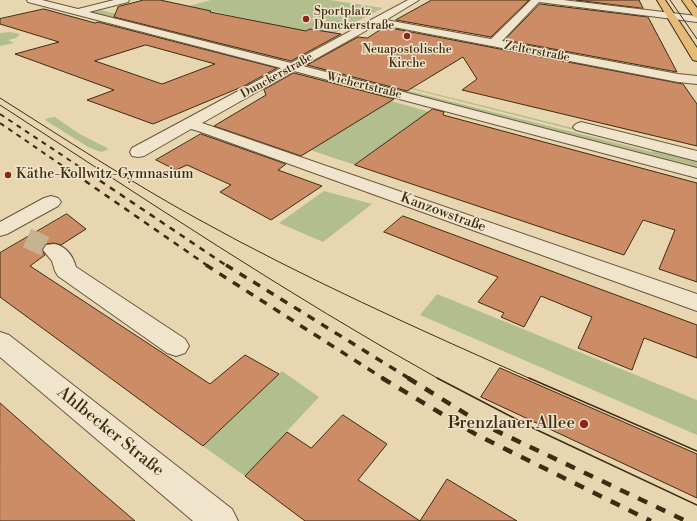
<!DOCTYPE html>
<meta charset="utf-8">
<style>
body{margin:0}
canvas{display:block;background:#e8d6b0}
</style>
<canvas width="697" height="521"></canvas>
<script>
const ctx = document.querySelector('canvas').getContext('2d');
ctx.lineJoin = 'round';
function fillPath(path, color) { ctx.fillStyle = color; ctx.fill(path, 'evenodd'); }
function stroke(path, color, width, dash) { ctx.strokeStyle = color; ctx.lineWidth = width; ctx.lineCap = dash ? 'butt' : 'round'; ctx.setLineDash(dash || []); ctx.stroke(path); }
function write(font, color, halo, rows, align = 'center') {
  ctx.font = font + ' "Libre Bodoni",serif'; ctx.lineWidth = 3; ctx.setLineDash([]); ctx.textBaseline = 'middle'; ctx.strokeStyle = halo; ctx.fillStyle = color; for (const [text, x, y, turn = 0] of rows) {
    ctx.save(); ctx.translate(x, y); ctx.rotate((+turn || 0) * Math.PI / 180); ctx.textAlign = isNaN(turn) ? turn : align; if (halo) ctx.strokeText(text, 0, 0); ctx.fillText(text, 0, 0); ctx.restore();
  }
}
const green = new Path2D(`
 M211,0H330L383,8L331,35L290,28L189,6Z
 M101,10L289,57L280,62L90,13Z
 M10,32L20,34L16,38L8,40L14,43L0,46V33Z
 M320,65L697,159V169L311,69ZM336,70L653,150L652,152L334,72Z
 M391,101L430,112L355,165L310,150Z
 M55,117L78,133L109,149L101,152L88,147L45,120L48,118Z
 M324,191L372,204L323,242L279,223Z
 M437,294L697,400V435L420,315Z
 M282,371L319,397L245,476L203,446Z`);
const building = new Path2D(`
 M144,0H160L211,11L210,12L306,31L310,29L341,34L291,61L114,17L118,7Z
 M432,0H529L491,37L396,20Z
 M576,0H639L643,8Z
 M540,4L648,17L677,72L505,40Z
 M44,9L95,23L98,22L277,68L244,86L153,124L87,100L114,90L15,54L59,42L0,24V19ZM146,45L215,64L162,84L95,61Z
 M385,27L683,84L697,104V146L462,90L477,79L463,57L407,91L307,65L358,37L367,38Z
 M294,73L394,99L301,156L214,126L266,95L264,90Z
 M433,109L444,112L443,115L697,183V282L659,269L675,230L643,220L624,255L355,165Z
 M201,134L286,164L278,170L322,186L271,220L220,192L231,185L187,165L176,170L156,160Z
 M67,214L86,229L61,245L54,243L46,244L42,250L45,255L30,266L210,384L245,355L279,374L203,446L0,297V253Z
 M403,216L697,325V358L644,338L632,370L578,348L592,317L541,296L524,327L501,317L504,313L478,302L498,277L384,232Z
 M500,368L697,454V498L481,397Z
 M0,403L93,485L135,521H0Z
 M343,415L387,444L358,480L420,521L447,479L517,521H305L245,476L287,432L311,448Z`);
const minorTunnel = new Path2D(`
 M27,238L54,250`);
const minor = new Path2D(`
 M27,0H42L78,9L114,0H129L128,2L89,12L291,63L408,0H419L386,20L491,39L531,0H563L697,16V22L539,2L502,41L678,74L697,76V84L678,82L378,24L303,66L697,168V178L294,71L202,123L697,294V311L198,131L191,129L144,156L138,157L132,156L130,152L132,148L281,68L28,2Z
 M581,122L697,151V161L576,130L573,127L576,124Z
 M51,196L58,198L61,202L58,206L7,234L0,236V222L44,198Z
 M54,244C66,246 73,256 76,267L185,339L189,346L185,353L176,356L167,353L58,276L55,271L52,261L43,250L46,245Z
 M0,332L9,335L232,509L238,521H193L0,357Z`);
const major = new Path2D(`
 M657,0H665L697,48V61L693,60L691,57Z
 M682,0H691L697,8V18L694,17Z`);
const tramFar1 = new Path2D(`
 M670,0L697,39
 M0,98C65,139 129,181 196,218C304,278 418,329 531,379
 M0,105C145,199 288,295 439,379`);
const tram = new Path2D(`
 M437,378L535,429L697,505
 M529,378L697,451`);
const railFar3 = new Path2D(`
 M0,114L92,175
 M0,123L76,175`);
const railFar2 = new Path2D(`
 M75,174L208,266
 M90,174L227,266`);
const railFar1 = new Path2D(`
 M206,265L384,379
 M226,265L410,379`);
const rail = new Path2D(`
 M382,378L477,435L651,521
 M408,378L484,425L686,521`);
const markers = [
 [306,19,4,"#8f2418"],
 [407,36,4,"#8f2418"],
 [8,175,4,"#8f2418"],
 [584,424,5,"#8f2418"]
];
const farPoinames = [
 ["Sportplatz",314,12],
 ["Dunckerstraße",314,26],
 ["Neuapostolische",407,50,"center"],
 ["Kirche",407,64,"center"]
];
const farStreetnames = [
 ["Zelterstraße",537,52,11],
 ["Dunckerstraße",277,76,-29],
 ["Wichertstraße",364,86,14]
];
const poiNames = [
 ["Käthe-Kollwitz-Gymnasium",16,175]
];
const streetNames = [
 ["Kanzowstraße",443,213,20]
];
const nearPoinames = [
 ["Prenzlauer Allee",575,424]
];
const nearStreetnames = [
 ["Ahlbecker Straße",110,432,39]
];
fillPath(green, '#b2be8e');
fillPath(building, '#cc8d66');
stroke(building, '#3e2c12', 1);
stroke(minorTunnel, '#c6b490', 20, [20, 10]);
stroke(minor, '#68563a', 2);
stroke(major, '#3e2c12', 2);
fillPath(minor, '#f0e4cc');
fillPath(major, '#e4bb78');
stroke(tramFar1, '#3e2c12', 1);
stroke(tram, '#3e2c12', 1.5);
stroke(railFar3, '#3e2c12', 2, [5, 5]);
stroke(railFar2, '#3e2c12', 2.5, [6, 6]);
stroke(railFar1, '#3e2c12', 3.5, [8, 8]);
stroke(rail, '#3e2c12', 4.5, [10, 10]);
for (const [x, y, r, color] of markers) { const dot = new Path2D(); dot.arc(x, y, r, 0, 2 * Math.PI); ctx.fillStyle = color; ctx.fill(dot); stroke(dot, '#f0e4cc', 1.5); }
write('12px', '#3e2c12', '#f0e4cc', farPoinames, 'left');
write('12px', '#3e2c12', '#f0e4cc', farStreetnames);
write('14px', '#3e2c12', '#f0e4cc', poiNames, 'left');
write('14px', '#3e2c12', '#f0e4cc', streetNames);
write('17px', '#3e2c12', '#f0e4cc', nearPoinames, 'right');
write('17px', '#3e2c12', '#f0e4cc', nearStreetnames);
</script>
